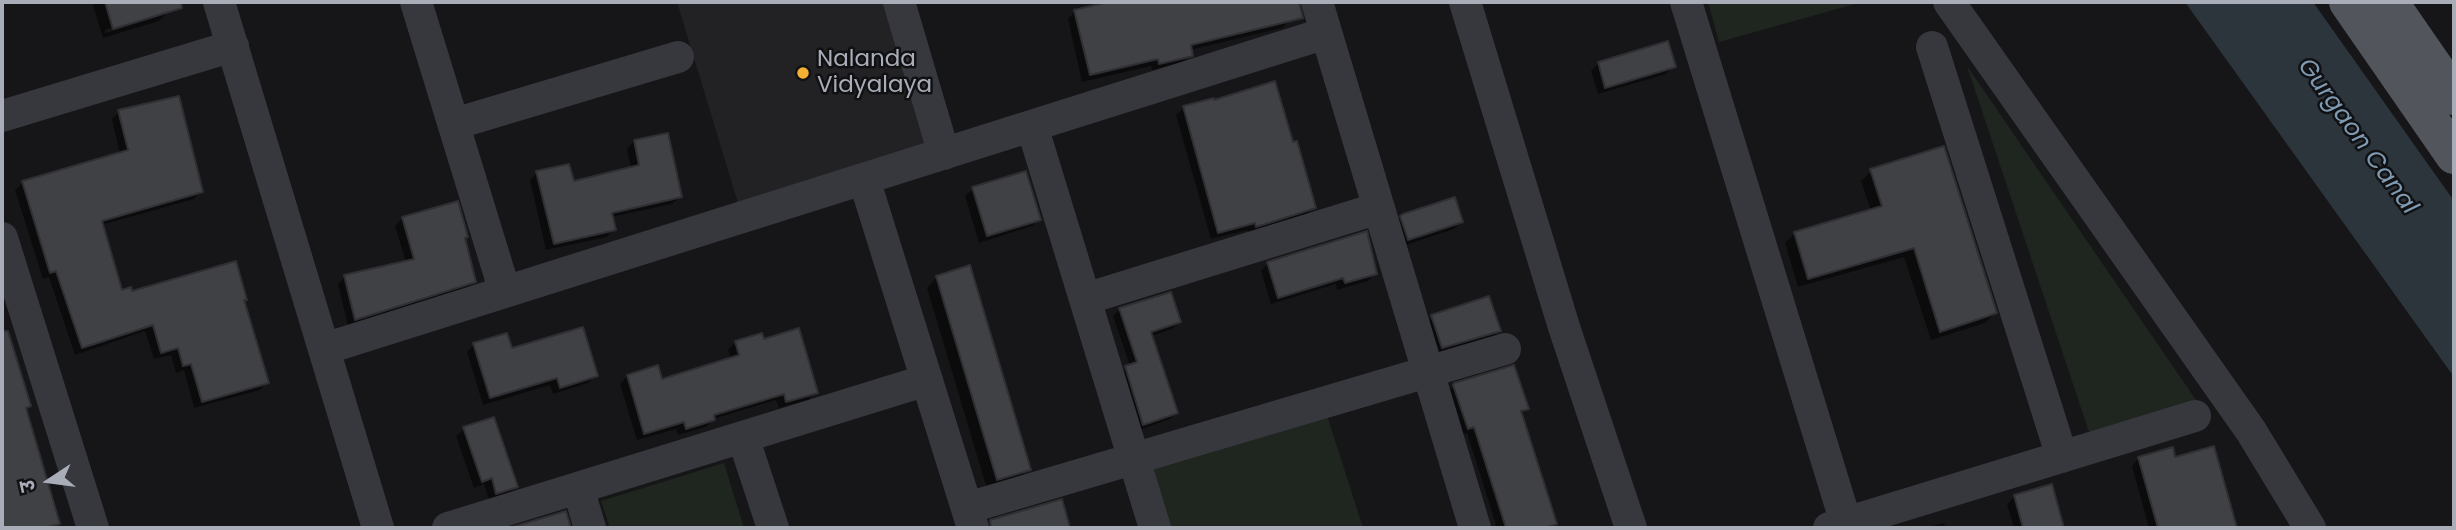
<!DOCTYPE html>
<meta charset="utf-8">
<style>
body{margin:0}
#map{position:relative;width:2456px;height:530px;overflow:hidden;background:#161618;font-family:Poppins,"Noto Sans Devanagari",sans-serif}
canvas{display:block}
.frame{position:absolute;inset:0;border:4px solid #a8adb8;pointer-events:none}
.north{position:absolute;left:14px;top:446px;width:70px;height:70px;-webkit-text-stroke:5px #111113;paint-order:stroke;rotate:257deg;font-size:19px;font-weight:700;line-height:28px;text-align:center;color:#a8adb8}
.north::after{content:'';display:block;margin:auto;width:24px;height:32px;background:#a8adb8;clip-path:polygon(50% 0,100% 100%,50% 72%,0 100%)}
</style>
<div id="map">
<canvas width="2456" height="530"></canvas>
<div class="frame"></div>
<div class="north">उ</div>
</div>
<script>
const ctx = document.querySelector('canvas').getContext('2d');
ctx.lineJoin = 'round';
function fillPath(path, color) { ctx.fillStyle = color; ctx.fill(path, 'evenodd'); }
function stroke(path, color, width, dash) { ctx.strokeStyle = color; ctx.lineWidth = width; ctx.lineCap = dash ? 'butt' : 'round'; ctx.setLineDash(dash || []); ctx.stroke(path); }
function write(font, color, halo, rows, align = 'center') {
  ctx.font = font + ' Poppins,sans-serif'; ctx.lineWidth = 5; ctx.setLineDash([]); ctx.textBaseline = 'middle'; ctx.strokeStyle = halo; ctx.fillStyle = color; for (const [text, x, y, turn = 0] of rows) {
    ctx.save(); ctx.translate(x, y); ctx.rotate((+turn || 0) * Math.PI / 180); ctx.textAlign = isNaN(turn) ? turn : align; if (halo) ctx.strokeText(text, 0, 0); ctx.fillText(text, 0, 0); ctx.restore();
  }
}
const built = new Path2D(`
 M677,2H886L929,144L738,203Z`);
const green = new Path2D(`
 M1708,2H1862L1719,42Z
 M1967,66L2196,400L2089,432Z
 M1326,412L1363,528H1170L1150,467Z
 M724,463L744,528H610L601,501Z`);
const water = new Path2D(`
 M2185,2H2313L2454,201V377Z`);
const shadow = new Path2D(`
 M92,2H167L170,10L159,21L103,38ZM160,13V16L106,33L105,30Z
 M1104,2H1284L1289,21L1282,28L1190,50L1191,55L1181,64L1152,70L1151,66L1082,82L1068,19L1075,11L1104,4Z
 M1598,64L1674,66L1666,74L1598,94L1591,71Z
 M1184,108L1314,208L1306,215L1249,233L1248,230L1211,239L1176,115Z
 M119,112L201,191L194,199L101,225L120,293L245,299L243,301L267,382L260,390L194,408L184,370L176,373L171,355L154,359L145,331L75,355L49,277L43,279L15,190L23,183L120,154L112,119Z
 M634,141L680,197L672,204L611,217L614,229L607,237L546,250L530,180L537,173L572,183L631,168L627,149Z
 M1871,171L1995,313L1985,323L1931,340L1904,257L1798,287L1785,243L1795,233L1871,211L1861,181Z
 M973,189L1039,219L1032,226L979,243L965,196Z
 M1401,217L1461,222L1454,229L1400,247L1394,225Z
 M403,218L463,239L474,281L467,289L348,326L338,284L345,277L406,262L395,226Z
 M1268,263L1375,273L1368,281L1337,290L1336,284L1271,304L1261,271Z
 M937,277L1029,469L1019,480L987,489L927,288Z
 M1120,309L1179,322L1172,329L1151,336L1176,413L1170,419L1136,431L1119,374L1130,366L1113,316Z
 M1432,317L1499,331L1492,338L1435,355L1425,324Z
 M762,341L816,392L808,400L779,408L776,400L713,419L706,427L678,435L676,429L637,440L620,384L627,376L661,381L731,359L728,350L736,342Z
 M474,344L511,350L596,376L588,383L553,394L550,385L483,405L467,352Z
 M19,372L29,406L25,410L58,523L53,528H2V377Z
 M1455,385L1527,408L1520,414L1556,528H1497L1467,433L1461,435L1447,392Z
 M464,429L516,487L509,494L489,500L484,484L474,488L456,436Z
 M2212,448L2235,528H2149L2132,466L2139,458L2174,459Z
 M2051,487L2063,528H2014L2007,504L2014,497Z
 M1944,523L1946,528H1924Z`);
const building = new Path2D(`
 M105,2H181L182,8L113,29Z
 M1108,2H1299L1303,18L1191,45L1193,56L1189,57L1159,64L1158,59L1090,75L1074,10Z
 M1668,41L1676,67L1605,88L1598,62Z
 M1275,81L1293,142L1297,141L1316,208L1256,227L1255,223L1218,233L1183,106L1214,98V100Z
 M179,96L203,192L102,221L122,290L131,287L132,291L236,261L247,300H244L269,383L202,402L191,364L183,366L178,348L161,353L153,325L82,348L56,271L50,273L22,181L128,150L118,110Z
 M668,133L682,197L612,213L616,230L554,244L536,171L569,164L574,181L639,165L634,140Z
 M1944,146L1997,313L1940,332L1914,248L1808,279L1794,232L1882,206L1870,169Z
 M1026,171L1041,220L987,236L972,187Z
 M1455,197L1463,222L1408,240L1400,216L1403,214Z
 M458,201L468,237L465,238L476,282L355,320L344,275L414,259L402,217Z
 M1367,231L1377,274L1345,283L1343,278L1278,298L1267,262Z
 M970,265L1031,470L997,480L936,276Z
 M1171,292L1181,322L1151,332L1178,413L1143,425L1125,366L1137,362L1119,308Z
 M1489,296L1501,331L1442,348L1431,315Z
 M583,327L598,376L560,388L557,378L490,398L473,343L507,333L512,348Z
 M799,328L818,393L786,402L784,394L714,415L715,420L686,429L684,422L644,434L627,375L658,365L662,379L739,355L735,341L762,333L764,339Z
 M2,331H8L31,406L26,408L60,524L44,528H2Z
 M1514,365L1529,409L1521,411L1557,524L1544,528H1506L1474,427L1468,429L1453,385L1454,383Z
 M494,417L518,487L496,494L492,478L482,482L463,427Z
 M2214,446L2237,528H2158L2138,457L2173,447L2175,457Z
 M2052,484L2064,528H2023L2014,495Z
 M1062,499L1070,528H991L990,520Z
 M566,511L571,528H509Z`);
const minor = new Path2D(`
 M219,2L378,528
 M416,2L505,292
 M899,2L944,154
 M1317,2L1475,528
 M1465,2L1564,327L1631,528
 M1686,2L1846,523
 M1949,2L2251,431L2310,528
 M1932,47L2062,457
 M2,116L233,46
 M454,124L678,57
 M1032,126L1155,528
 M864,179L973,528
 M2,238L93,528
 M1085,299L1379,208
 M324,349L1326,33
 M743,437L773,528
 M578,488L590,528
 M967,508L1505,349
 M448,528L927,380
 M1829,528L2195,416`);
const major = new Path2D(`
 M2348,2L2454,155
 M2389,2L2454,96`);
const markers = [
 [803,73,7,"#f2b134"]
];
const poiNames = [
 ["Nalanda",817,60],
 ["Vidyalaya",817,86]
];
const waterNames = [
 ["Gurgaon Canal",2357,137,54]
];
fillPath(built, '#222225');
fillPath(green, '#1e261f');
fillPath(water, '#2c353c');
fillPath(shadow, '#0007');
fillPath(building, '#404145');
stroke(building, '#303034', 2);
stroke(minor, '#37383d', 32);
stroke(major, '#53555c', 38);
for (const [x, y, r, color] of markers) { const dot = new Path2D(); dot.arc(x, y, r, 0, 2 * Math.PI); ctx.fillStyle = color; ctx.fill(dot); stroke(dot, '#111113', 2.5); }
write('23px', '#a8adb8', '#111113', poiNames, 'left');
write('italic 24px', '#7f9bb3', '#111113', waterNames);
</script>
